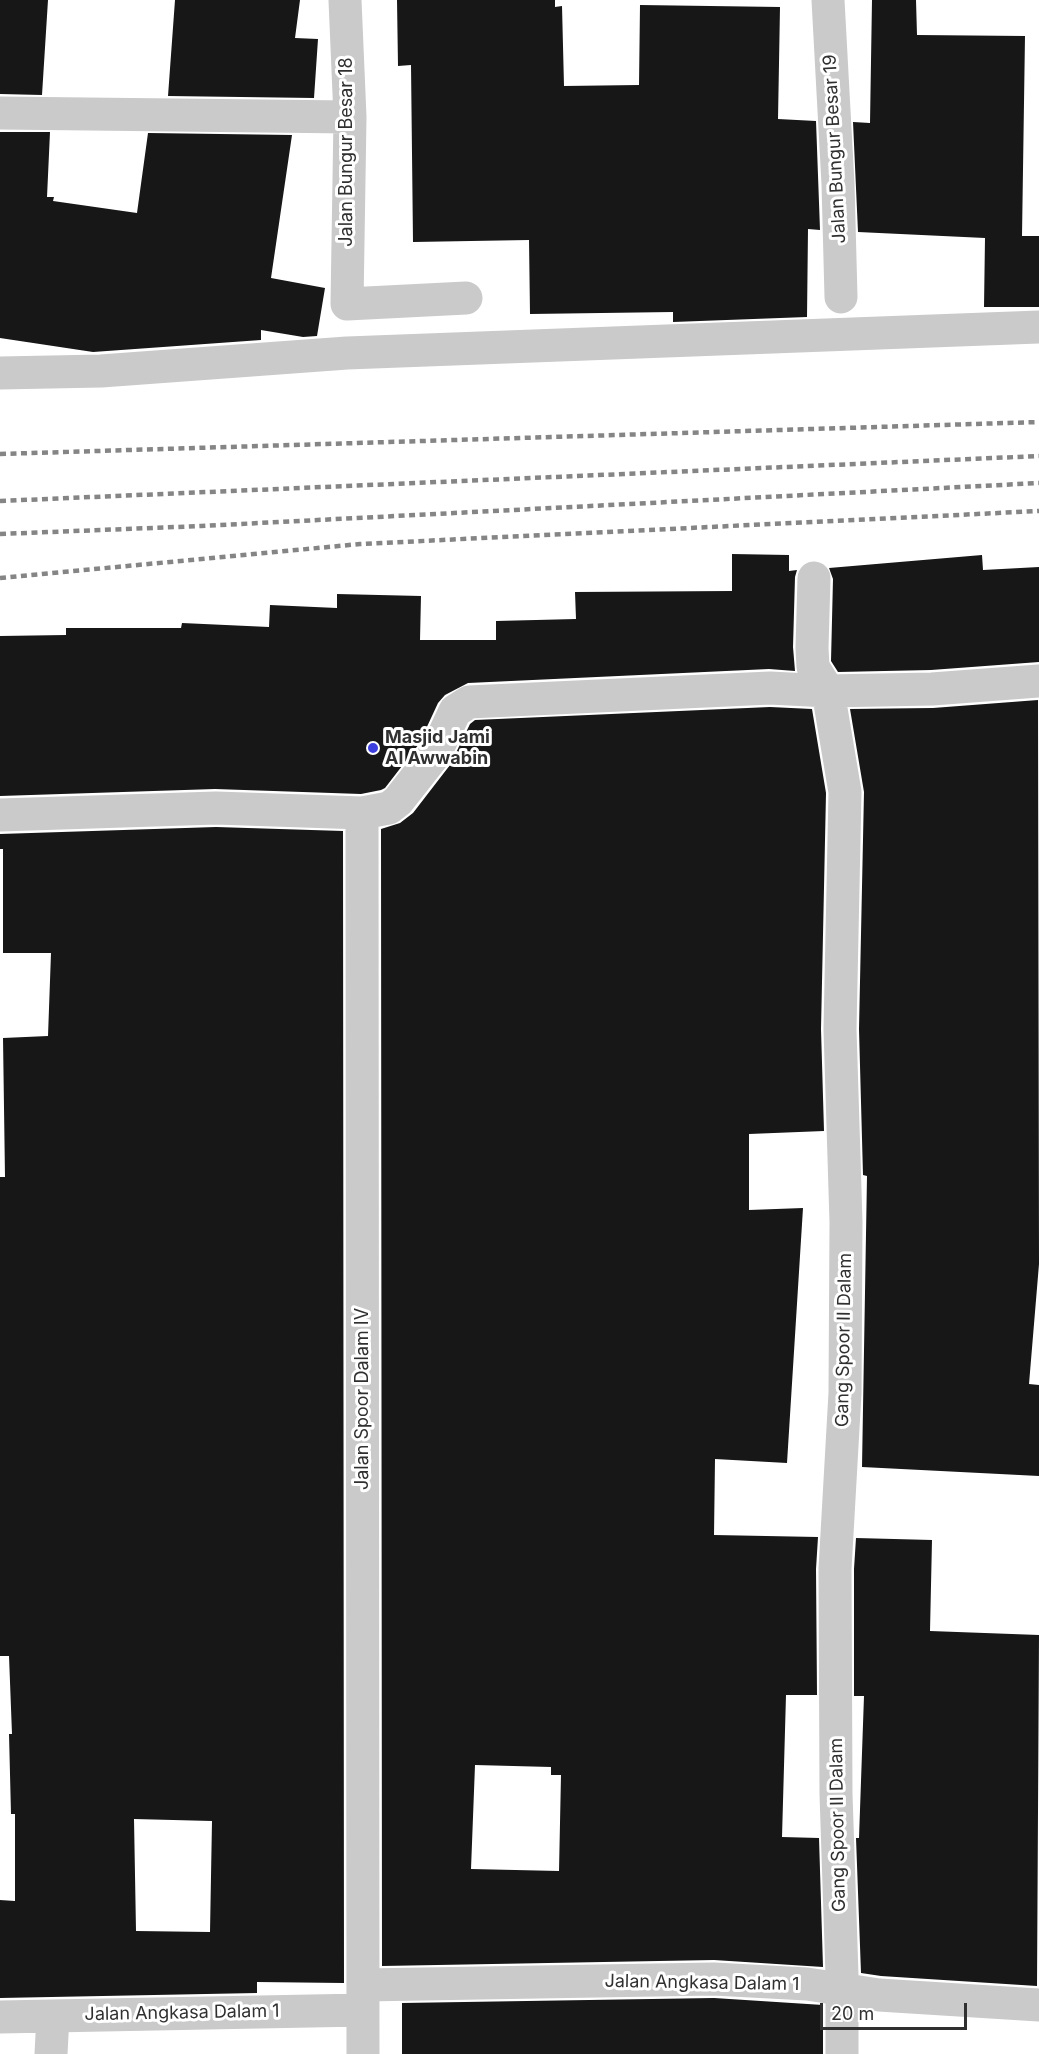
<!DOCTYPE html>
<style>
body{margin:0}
#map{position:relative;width:1039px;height:2054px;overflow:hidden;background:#fff;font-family:Inter,sans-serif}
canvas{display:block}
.scale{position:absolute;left:820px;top:2003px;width:147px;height:27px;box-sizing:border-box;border:3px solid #303030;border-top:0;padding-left:8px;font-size:18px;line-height:21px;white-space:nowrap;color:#303030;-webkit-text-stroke:4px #fff;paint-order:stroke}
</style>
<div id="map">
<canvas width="1039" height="2054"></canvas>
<div class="scale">20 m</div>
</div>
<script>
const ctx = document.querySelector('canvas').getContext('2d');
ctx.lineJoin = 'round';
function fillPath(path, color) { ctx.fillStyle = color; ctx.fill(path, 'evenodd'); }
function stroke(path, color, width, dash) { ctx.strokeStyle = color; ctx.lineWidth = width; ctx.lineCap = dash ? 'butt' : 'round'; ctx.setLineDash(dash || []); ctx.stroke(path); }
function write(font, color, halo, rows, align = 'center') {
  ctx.font = font + ' Inter,sans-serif'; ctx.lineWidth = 6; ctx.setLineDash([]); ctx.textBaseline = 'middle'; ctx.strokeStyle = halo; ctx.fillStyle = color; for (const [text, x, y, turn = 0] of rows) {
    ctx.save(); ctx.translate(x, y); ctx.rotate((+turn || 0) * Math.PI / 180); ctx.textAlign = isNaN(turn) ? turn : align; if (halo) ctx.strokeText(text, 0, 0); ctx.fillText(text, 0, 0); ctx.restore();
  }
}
const building = new Path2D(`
 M0,0H48L42,95L0,94Z
 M175,0H300L295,38L318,39L314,98L168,96Z
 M397,0H555V7L562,6L564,86L639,85L640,5L780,7L778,119L816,121L820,230L808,229L807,317L673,322V312L530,314L529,240L413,242L411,65L398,66Z
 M872,0H916L917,35L1025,36L1022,236H1039V307H984L985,238L858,232L853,122L870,123Z
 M0,132H50L47,197H54L53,201L137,213L148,133L292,135L271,278L325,288L317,336L303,337L261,330V340L93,352L0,338Z
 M732,554L789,555V571L797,570L795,577L793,647L795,671L769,669L468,683L445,695L438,703L419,744L385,788L381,790L361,794L215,789L0,796V636L66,635V628H181L182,623L269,627L270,605L337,608V594L421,596L420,640H496V621L576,619L575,592L732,591Z
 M982,555L983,570L1039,567V662L931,670L838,672L831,661L833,579L829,568Z
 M1038,700L1039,1264L1029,1384L1039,1385V1476L862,1467L867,1176L863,1175L859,1029L864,792L850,709L933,708Z
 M770,707L812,709L826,793L821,1029L824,1131L749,1134V1210L803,1208L787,1463L715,1459L714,1535L818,1537L816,1569L817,1695H786L782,1837L819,1838L823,1967L714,1960L382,1966L381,829L400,823L413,813L450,765L470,724L475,720ZM475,1765L551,1767V1775H561L559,1871L471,1869Z
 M216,827L343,831L344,1983L257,1982V1993L0,1998V1900L15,1901V1814H11L9,1734H12L9,1656H0V1177H5L3,1038L48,1036L51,953H3V849H0V834ZM134,1819L212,1821L210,1932L136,1931Z
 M856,1538L932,1540L930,1631L1039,1635L1037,1986L881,1976L861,1973L856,1838H859L864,1696H854V1569Z
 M714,1998L823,2005V2054H402V2003Z`);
const minor = new Path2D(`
 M345,0L350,117L347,304L466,298
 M828,0L838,184L841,297
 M0,113L350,117
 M0,373L101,371L347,353L1039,327
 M814,578L812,648L813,667L828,691L845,792L840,1029L846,1222L845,1393L835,1569L836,1794L842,1975V2054
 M362,813L363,2054
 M0,815L216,808L362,813L389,808L398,801L435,754L455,711L469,702L770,688L828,691L932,689L1039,681
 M364,1985L714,1979L807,1984L879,1995L1039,2005
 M0,2017L363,2010
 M51,2054L53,2016`);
const rail = new Path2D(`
 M0,454L1039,422
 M0,501L1039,456
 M0,534L201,526L1039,483
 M0,578L360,544L1039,511`);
const markers = [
 [373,748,6,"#3c3fdd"]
];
const streetNames = [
 ["Jalan Bungur Besar 19",835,149,-93],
 ["Jalan Bungur Besar 18",347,152,-90],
 ["Gang Spoor II Dalam",844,1340,-89],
 ["Jalan Spoor Dalam IV",363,1399,-90],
 ["Gang Spoor II Dalam",838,1825,-91],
 ["Jalan Angkasa Dalam 1",702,1983,1],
 ["Jalan Angkasa Dalam 1",182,2013,-1]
];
const poiNames = [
 ["Masjid Jami",385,738],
 ["Al Awwabin",385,759]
];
fillPath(building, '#171717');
stroke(minor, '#cacaca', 33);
stroke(rail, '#858585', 4.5, [6, 4.5]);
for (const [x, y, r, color] of markers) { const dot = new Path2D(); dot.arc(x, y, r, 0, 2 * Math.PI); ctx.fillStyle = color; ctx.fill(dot); stroke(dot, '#fff', 2); }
write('18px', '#303030', '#fff', streetNames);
write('bold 18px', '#303030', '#fff', poiNames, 'left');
</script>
